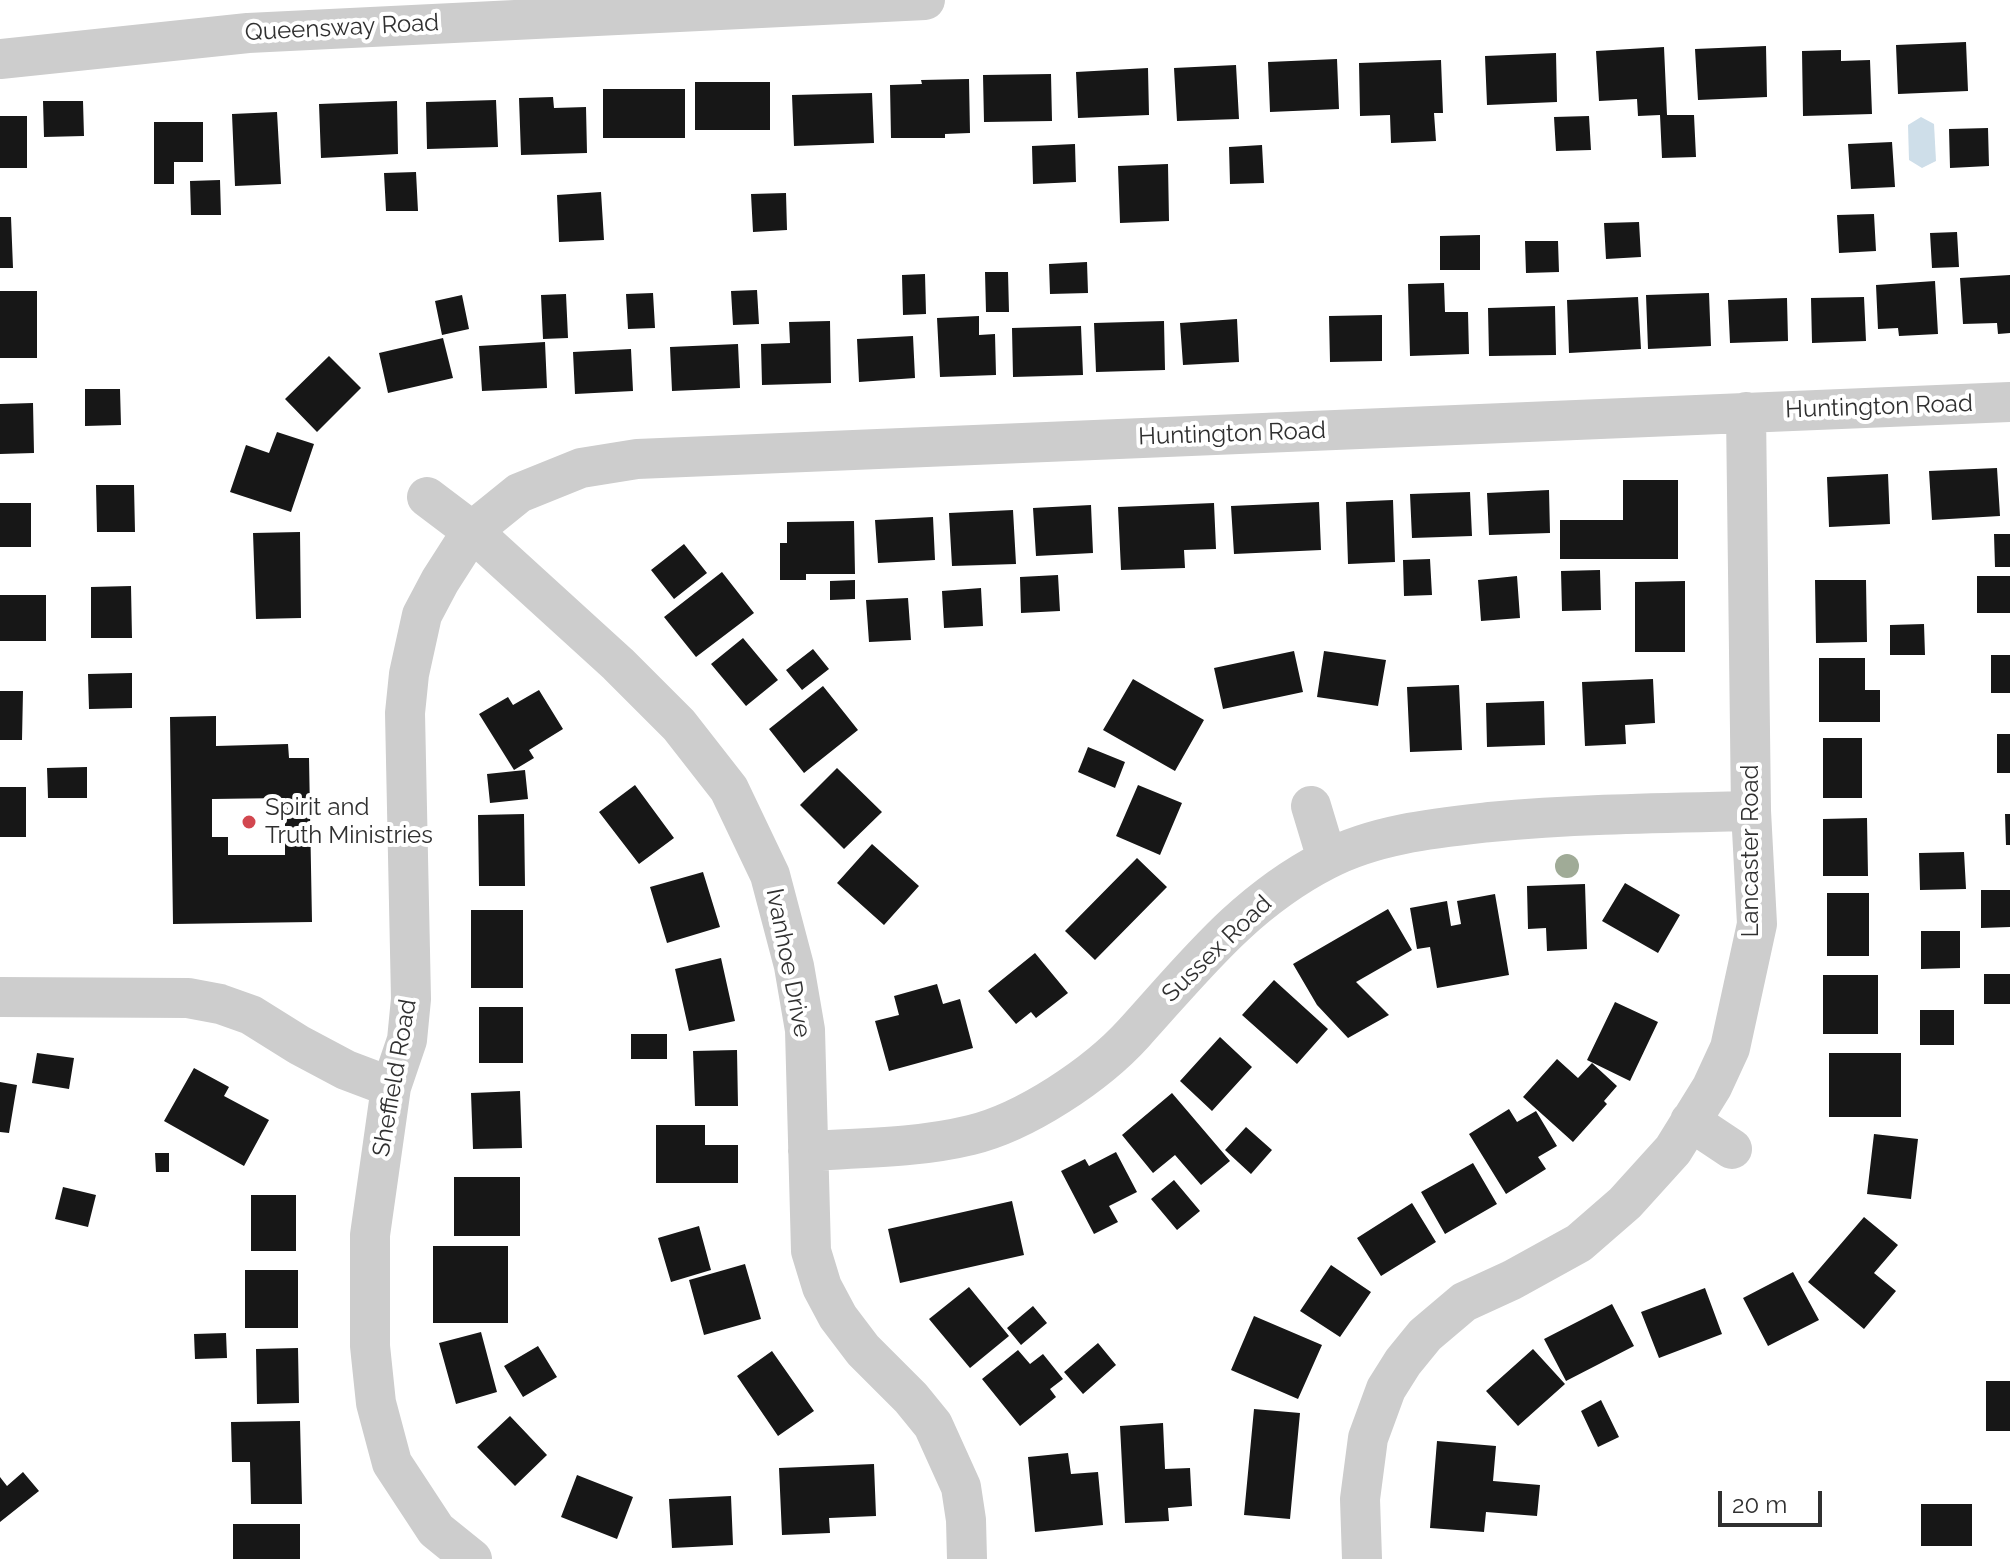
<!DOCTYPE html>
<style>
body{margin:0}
#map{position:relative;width:2010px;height:1559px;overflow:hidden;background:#fff;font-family:Raleway,sans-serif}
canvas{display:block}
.scale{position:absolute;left:1718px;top:1491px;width:104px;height:36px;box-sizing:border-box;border:4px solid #303030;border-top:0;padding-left:10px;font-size:24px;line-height:28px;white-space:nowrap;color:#303030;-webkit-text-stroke:6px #fff;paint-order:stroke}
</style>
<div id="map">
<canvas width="2010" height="1559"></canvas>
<div class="scale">20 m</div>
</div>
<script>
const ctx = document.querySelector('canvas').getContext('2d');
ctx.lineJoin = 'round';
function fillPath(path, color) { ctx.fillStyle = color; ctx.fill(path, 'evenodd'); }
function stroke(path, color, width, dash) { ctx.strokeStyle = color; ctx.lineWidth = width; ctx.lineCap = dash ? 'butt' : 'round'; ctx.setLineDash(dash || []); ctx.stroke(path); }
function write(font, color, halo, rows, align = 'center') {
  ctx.font = font + ' Raleway,sans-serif'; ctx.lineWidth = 8; ctx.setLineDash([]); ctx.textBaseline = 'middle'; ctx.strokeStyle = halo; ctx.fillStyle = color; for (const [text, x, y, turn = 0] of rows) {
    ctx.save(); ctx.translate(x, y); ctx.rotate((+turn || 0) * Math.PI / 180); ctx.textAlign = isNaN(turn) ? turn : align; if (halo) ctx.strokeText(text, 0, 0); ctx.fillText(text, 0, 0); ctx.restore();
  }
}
const water = new Path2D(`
 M1921,117L1934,124L1936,161L1922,168L1909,160L1908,125Z`);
const building = new Path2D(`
 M1966,42L1968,91L1898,94L1896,45Z
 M1766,46L1767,97L1698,100L1695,49Z
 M1664,47L1667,115H1694L1696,157L1662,158L1660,115L1638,116L1637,99L1599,101L1596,51Z
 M1841,50V61L1870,60L1872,114L1803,116L1802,51Z
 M1556,53L1557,102L1487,105L1485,56Z
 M1337,59L1339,109L1270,112L1268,62Z
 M1441,60L1443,113H1434L1436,141L1391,143L1390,115L1360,116L1359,63Z
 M1236,65L1239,119L1177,121L1174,68Z
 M1148,68L1149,115L1078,118L1076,72Z
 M1051,74L1052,121L984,122L983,75Z
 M969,79L970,133L945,134V138H891L890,85L922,84L921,80Z
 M695,82H770V130H695Z
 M603,89H685V138H603Z
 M872,93L874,143L794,146L792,95Z
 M553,97L554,108L586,107L587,153L521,155L519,98Z
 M496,100L498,147L427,149L426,102Z
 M43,101H83L84,136L44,137Z
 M397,101L398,154L321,158L319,104Z
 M277,112L281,184L235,186L232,114Z
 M0,116H27V168H0Z
 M1589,116L1591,150L1556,151L1554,117Z
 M154,122H203V162H174V184H154Z
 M1988,128L1989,166L1950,168L1949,129Z
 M1892,142L1895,187L1851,189L1848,144Z
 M1075,144L1076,182L1033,184L1032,146Z
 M1262,145L1264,183L1230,184L1229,147Z
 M1168,164L1169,221L1120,223L1118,166Z
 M416,172L418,211H386L384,173Z
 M220,180L221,215H191L190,181Z
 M601,192L604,240L559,242L557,195Z
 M786,193L787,230L753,232L751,194Z
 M1874,214L1876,251L1839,253L1837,215Z
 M0,217H11L13,268H0Z
 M1639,222L1641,257L1606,259L1604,223Z
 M1957,232L1959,267L1932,268L1930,233Z
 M1480,235V270H1440V236Z
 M1525,241H1558L1559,272L1526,273Z
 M1087,262L1088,293L1050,294L1049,264Z
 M985,272H1008L1009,312H986Z
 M925,274L926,314L903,315L902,275Z
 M2010,275V333L1998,334L1997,323L1963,324L1960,278Z
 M1935,281L1938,334L1899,336L1898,328L1878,329L1876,285Z
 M1444,283L1445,312H1468L1469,354L1410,356L1408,284Z
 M757,290L759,324L733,325L731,291Z
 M0,291H37V358H0Z
 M653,293L655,328L628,329L626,294Z
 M1709,293L1711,346L1648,349L1646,295Z
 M566,294L568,338L543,339L541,295Z
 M462,295L469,329L442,335L435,301Z
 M1638,297L1641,349L1569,353L1567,300Z
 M1864,297L1866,341L1812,343L1811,298Z
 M1787,298L1788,341L1730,343L1728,300Z
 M1555,306L1556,355L1489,356L1488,308Z
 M1382,315V361L1330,362L1329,316Z
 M979,316V335L995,334L996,375L940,377L937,318Z
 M1237,319L1239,362L1183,365L1180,323Z
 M830,321L831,383L762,385L761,344L790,343L789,322Z
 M1164,321L1165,370L1096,372L1094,323Z
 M1081,326L1083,375L1013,377L1012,328Z
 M913,336L915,378L859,382L857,339Z
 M443,338L453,378L388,393L379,353Z
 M545,342L547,388L482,391L479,346Z
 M738,344L740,388L672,391L670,347Z
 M631,349L633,391L575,394L573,352Z
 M329,356L361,388L317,432L285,399Z
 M85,389H120L121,425L85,426Z
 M33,403L34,453L0,454V404Z
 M277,432L314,444L291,512L230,492L246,445L269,453Z
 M1997,468L2000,516L1932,520L1929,471Z
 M1888,474L1890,524L1829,527L1827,477Z
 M1623,480H1678V559H1560V520H1623Z
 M96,485H134L135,532H97Z
 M1549,490L1550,533L1489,535L1487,493Z
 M1470,492L1472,536L1412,538L1410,494Z
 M1393,500L1395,562L1348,564L1346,502Z
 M1319,502L1321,550L1234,554L1231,506Z
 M0,503H31V547H0Z
 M1214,503L1216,549L1184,550L1185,568L1121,570L1118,507Z
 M1091,505L1093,553L1036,556L1033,508Z
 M1013,510L1016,564L952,566L949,513Z
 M933,517L935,560L878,563L875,520Z
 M854,521L855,574H806V580H780V543H787V522Z
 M300,532L301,618L256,619L253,533Z
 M1994,534H2010V567H1995Z
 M684,544L707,573L674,599L651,570Z
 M1430,559L1432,595L1404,596L1403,560Z
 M1600,570L1601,610L1562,611L1561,571Z
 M722,572L754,613L696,657L664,617Z
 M1058,575L1060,611L1021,613L1020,577Z
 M1517,576L1520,618L1481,621L1478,580Z
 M1977,576H2010V613H1977Z
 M855,580V599L830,600V581Z
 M1815,580H1866L1867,642L1816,643Z
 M1685,581V652H1635V582Z
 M131,586L132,638H91V587Z
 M981,588L983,626L944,628L942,591Z
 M0,595H46V641H0Z
 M908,598L911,640L869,642L866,600Z
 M1924,624L1925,655H1890V625Z
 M743,638L778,680L746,706L711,664Z
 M813,649L829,669L802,690L786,670Z
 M1294,651L1303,692L1223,709L1214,668Z
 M1324,651L1386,660L1378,706L1317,697Z
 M1991,655H2010V693H1991Z
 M1819,658H1865V690H1880V722H1819Z
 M132,673V708L89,709L88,674Z
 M1133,679L1204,720L1175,771L1103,730Z
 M1653,679L1655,723L1625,725L1626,744L1585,746L1582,682Z
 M1459,685L1462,750L1410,752L1407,687Z
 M823,686L858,730L804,773L769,729Z
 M539,690L563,729L529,750L534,758L514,770L479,714L508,697L513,705Z
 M0,691H23L22,740H0Z
 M1544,701L1545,745L1487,747L1486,703Z
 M216,716V746L288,744L289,758H309L312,922L173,924L170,717ZM285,798V855H228V837H212V799Z
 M1997,734H2010V773H1997Z
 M1823,738H1862V798H1823Z
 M1088,747L1125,762L1115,788L1078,772Z
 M87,767V798H48L47,768Z
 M837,768L882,812L844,849L800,805Z
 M525,770L528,799L490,803L487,774Z
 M635,785L674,838L639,864L599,812Z
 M1138,785L1182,803L1160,855L1116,836Z
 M0,787H26V837H0Z
 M524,814L525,886H479L478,815Z
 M2005,814H2010V845H2006Z
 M1867,818L1868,876H1823V819Z
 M872,844L919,886L884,925L837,883Z
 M1964,852L1966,889L1920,890L1919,853Z
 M1137,858L1167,887L1095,960L1065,931Z
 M703,872L720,927L667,943L650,887Z
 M1625,883L1680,915L1658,953L1602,921Z
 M1585,884L1587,949L1547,951L1546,928L1528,929L1527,886Z
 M1981,890H2010V927L1981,928Z
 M1827,893H1869V956H1827Z
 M1495,894L1509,975L1437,988L1430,947L1417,949L1410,908L1447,901L1451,926L1461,924L1457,901Z
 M1388,909L1412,950L1356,982L1389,1015L1348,1038L1317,1005L1293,964Z
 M471,910H523V988H471Z
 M1921,931H1960V968L1921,969Z
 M1035,953L1068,993L1036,1018L1031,1012L1016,1024L988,991Z
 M721,958L735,1021L689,1031L675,969Z
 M1984,974H2010V1004H1984Z
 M1823,975H1878V1034H1823Z
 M1274,980L1328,1029L1297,1064L1242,1015Z
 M937,984L943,1004L960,999L973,1048L889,1071L875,1021L899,1015L894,996Z
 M1615,1002L1658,1022L1630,1081L1587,1060Z
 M479,1007H523V1063H479Z
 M1920,1010H1954V1045H1920Z
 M631,1034H667V1059H631Z
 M1220,1037L1252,1067L1212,1111L1180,1081Z
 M737,1050L738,1106H695L693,1051Z
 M37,1053L74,1058L69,1089L32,1083Z
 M1829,1053H1901V1117H1829Z
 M1557,1059L1578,1078L1592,1063L1617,1086L1604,1101L1607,1104L1573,1142L1523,1097Z
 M194,1068L229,1087L224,1096L269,1120L244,1166L164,1121Z
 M0,1082L17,1085L9,1133L0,1132Z
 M520,1091L522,1148L473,1149L471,1093Z
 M1172,1093L1230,1161L1201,1185L1175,1155L1153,1173L1122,1135Z
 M1509,1109L1517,1122L1536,1111L1557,1146L1538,1157L1546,1169L1506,1194L1469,1134Z
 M656,1125H705V1145H738V1183H656Z
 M1246,1127L1272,1150L1251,1174L1225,1150Z
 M1874,1134L1918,1139L1911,1199L1867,1194Z
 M1116,1152L1137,1192L1109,1206L1118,1222L1094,1234L1061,1171L1085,1159L1089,1166Z
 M155,1153H169V1172H156Z
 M1473,1163L1497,1204L1445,1234L1421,1192Z
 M454,1177H520V1236H454Z
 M1174,1180L1200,1211L1177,1230L1151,1199Z
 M63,1187L96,1195L88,1227L55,1219Z
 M251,1195H296V1251H251Z
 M1012,1201L1024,1255L900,1283L888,1229Z
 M1412,1203L1436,1242L1381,1276L1357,1238Z
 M1864,1217L1898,1245L1874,1273L1896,1291L1864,1329L1808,1282Z
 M699,1226L711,1270L671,1282L658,1238Z
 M433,1246H508V1323H433Z
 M745,1264L761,1319L704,1335L689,1280Z
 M1331,1265L1371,1292L1340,1337L1300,1311Z
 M245,1270H298V1328H245Z
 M1793,1272L1819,1320L1768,1346L1743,1298Z
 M969,1287L1009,1336L970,1368L929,1319Z
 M1705,1288L1722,1334L1659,1358L1641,1312Z
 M1612,1304L1634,1346L1566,1381L1544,1339Z
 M1033,1306L1047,1323L1021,1345L1007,1328Z
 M1254,1316L1322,1345L1298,1399L1231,1370Z
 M481,1332L497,1392L456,1404L439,1343Z
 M226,1333L227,1358L195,1359L194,1334Z
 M1098,1343L1116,1365L1083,1394L1064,1372Z
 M538,1346L557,1377L523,1397L504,1366Z
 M298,1348L299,1403L257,1404L256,1349Z
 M1533,1349L1565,1384L1518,1426L1486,1391Z
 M1018,1350L1030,1364L1043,1354L1063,1379L1050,1389L1056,1397L1020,1426L982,1379Z
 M772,1351L814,1411L778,1436L737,1376Z
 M1986,1381H2010V1431H1986Z
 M1601,1400L1619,1437L1598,1447L1581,1411Z
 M1254,1409L1300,1413L1290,1519L1244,1515Z
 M510,1416L547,1455L515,1486L477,1447Z
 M300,1421L302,1504H251L250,1462H232L231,1422Z
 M1163,1423L1165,1469L1190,1468L1192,1506L1168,1508L1169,1521L1125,1523L1120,1426Z
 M1437,1441L1496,1446L1493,1481L1540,1485L1537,1516L1486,1512L1484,1532L1430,1528Z
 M1068,1453L1071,1474L1098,1472L1103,1525L1035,1532L1028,1457Z
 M874,1464L876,1516L829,1518L830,1533L782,1535L779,1468Z
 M23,1472L39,1491L0,1522V1477L7,1486Z
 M577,1475L633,1497L617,1539L561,1517Z
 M731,1496L733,1545L672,1548L669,1499Z
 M1921,1504H1972V1546H1921Z
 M233,1524H300V1559H233Z`);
const street = new Path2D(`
 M0,59L248,33L925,0
 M427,497L472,531L618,664L679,725L729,789L770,875L794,966L805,1030L811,1251L822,1287L838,1317L863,1350L911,1398L933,1425L961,1487L966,1520L967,1559
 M1311,806L1327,859
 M0,997L188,998L220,1004L251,1015L299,1045L346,1070L391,1087
 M1690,1121L1732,1149
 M808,1151C862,1148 918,1148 971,1135C1025,1122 1096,1075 1134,1033C1194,967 1244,902 1326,860C1375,834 1436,828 1490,822C1577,814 1664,813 1751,811
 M472,1559L436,1530L392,1463L376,1403L370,1346V1235L391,1087L407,1040L411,999L405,713L409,674L422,615L440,581L472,531L519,493L581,468L637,459L2010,402
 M1362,1559L1360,1499L1368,1438L1386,1389L1403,1362L1425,1335L1464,1302L1512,1280L1579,1243L1625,1203L1673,1150L1712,1087L1730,1048L1757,924L1751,811L1746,412`);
const trees = [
 [1567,866]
];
const markers = [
 [249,822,8,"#d2474f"]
];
const streetNames = [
 ["Queensway Road",342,28,-3],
 ["Huntington Road",1879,407,-2],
 ["Huntington Road",1232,434,-2],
 ["Lancaster Road",1751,851,-90],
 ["Sussex Road",1217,949,-44],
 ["Ivanhoe Drive",788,963,79],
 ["Sheffield Road",395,1078,-80]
];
const poiNames = [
 ["Spirit and",265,808],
 ["Truth Ministries",265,836]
];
fillPath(water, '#cedee9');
fillPath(building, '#171717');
stroke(street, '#cdcdcd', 40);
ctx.fillStyle = '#a0ab97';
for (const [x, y] of trees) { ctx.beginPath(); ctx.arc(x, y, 12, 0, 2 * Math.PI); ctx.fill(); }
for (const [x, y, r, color] of markers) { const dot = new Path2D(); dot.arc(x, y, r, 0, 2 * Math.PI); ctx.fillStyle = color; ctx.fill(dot); stroke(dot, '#fff', 3); }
write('24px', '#303030', '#fff', streetNames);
write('24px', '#303030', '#fff', poiNames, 'left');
</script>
